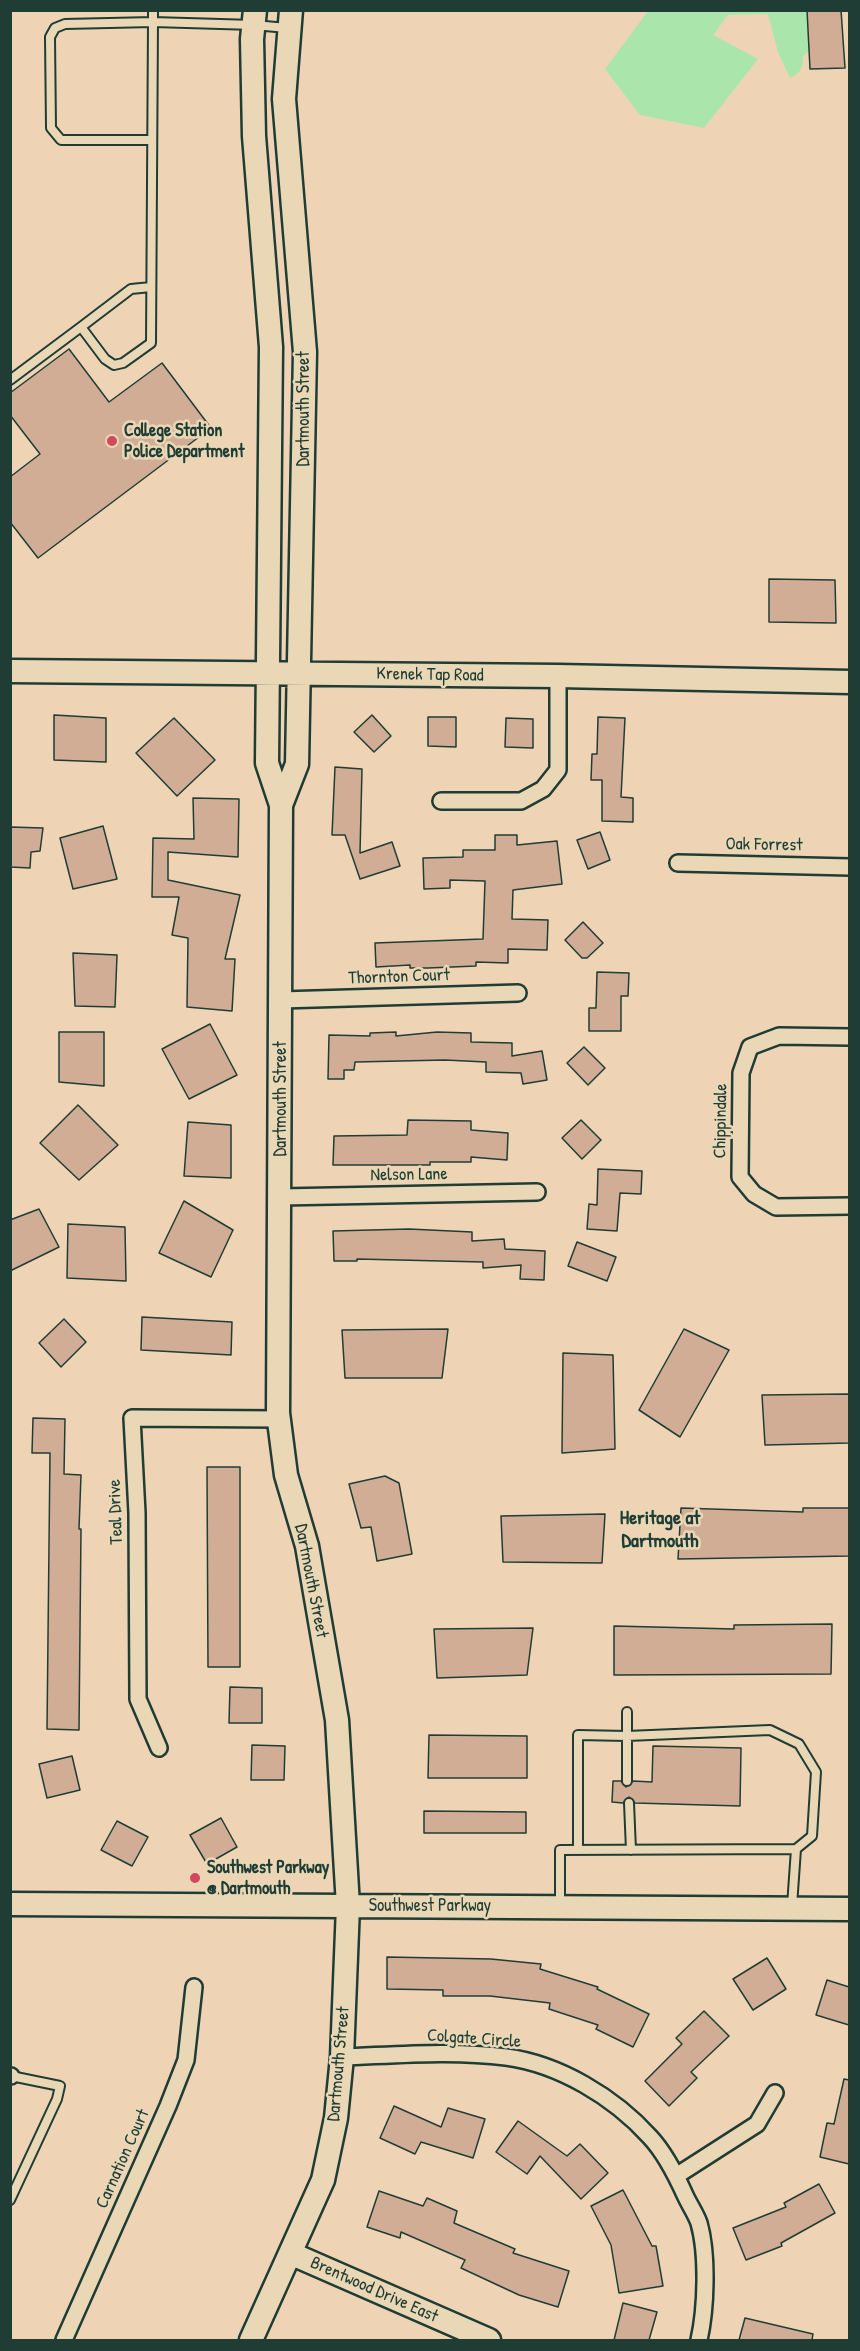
<!DOCTYPE html>
<style>
body{margin:0}
#map{position:relative;width:860px;height:2351px;overflow:hidden;background:#eed4b4;font-family:"Patrick Hand",sans-serif}
canvas{display:block}
.frame{position:absolute;inset:0;border:12px solid #1f3d34;pointer-events:none}
</style>
<div id="map">
<canvas width="860" height="2351"></canvas>
<div class="frame"></div>
</div>
<script>
const ctx = document.querySelector('canvas').getContext('2d');
ctx.lineJoin = 'round';
function fillPath(path, color) { ctx.fillStyle = color; ctx.fill(path, 'evenodd'); }
function stroke(path, color, width, dash) { ctx.strokeStyle = color; ctx.lineWidth = width; ctx.lineCap = dash ? 'butt' : 'round'; ctx.setLineDash(dash || []); ctx.stroke(path); }
function write(font, color, halo, rows, align = 'center') {
  ctx.font = font + ' "Patrick Hand",sans-serif'; ctx.lineWidth = 5; ctx.setLineDash([]); ctx.textBaseline = 'middle'; ctx.strokeStyle = halo; ctx.fillStyle = color; for (const [text, x, y, turn = 0] of rows) {
    ctx.save(); ctx.translate(x, y); ctx.rotate((+turn || 0) * Math.PI / 180); ctx.textAlign = isNaN(turn) ? turn : align; if (halo) ctx.strokeText(text, 0, 0); ctx.fillText(text, 0, 0); ctx.restore();
  }
}
const green = new Path2D(`
 M648,11H807L809,51L803,56C803,67 801,73 790,78L778,52L768,14L728,15L713,35L758,59L704,128L640,115L605,69Z`);
const building = new Path2D(`
 M807,10H841L845,68L810,69Z
 M69,349L109,402L162,363L211,428L38,558L10,522V477L40,454L10,415V393Z
 M769,579L835,580L836,623L769,622Z
 M54,715L106,718V762L54,760Z
 M372,715L391,736L374,752L354,732Z
 M428,717H456V747L428,746Z
 M598,717L625,718L621,797L633,798V822L602,821V780H591L592,754H597Z
 M174,718L215,760L177,796L136,753Z
 M506,718L533,719V748L505,747Z
 M335,767L362,769L360,853L392,842L400,866L360,879L345,835H332Z
 M193,798L239,799L238,857L168,852V880L240,895L225,959H235L232,1011L187,1007L188,938L172,935L179,897H152L153,838L194,839Z
 M103,826L117,879L73,889L60,838Z
 M10,827L43,828L40,851L31,852L30,868L10,867Z
 M600,832L610,860L588,869L577,840Z
 M495,835H517V845L557,841L562,884L513,890L512,919L548,920L547,950L508,949V963L476,962V966L428,968H410V965L376,967L375,943L483,939L485,881L450,880V888L424,889L423,858L463,857V850H495Z
 M583,922L603,943L587,958H582L565,940Z
 M73,953L117,955L115,1007L75,1006Z
 M597,972L629,973L628,996H621V1031H589V1008H596Z
 M210,1024L237,1075L189,1099L162,1049Z
 M59,1032H104V1086L59,1082Z
 M396,1032V1036L437,1032L471,1033V1042L512,1043V1056L542,1051L547,1080L523,1084L521,1073L486,1072V1062L445,1060L355,1062L354,1070H344V1079H328L329,1035L370,1036V1033Z
 M584,1047L605,1068L588,1085L567,1063Z
 M78,1105L118,1145L79,1180L40,1143Z
 M408,1120L471,1121V1130L508,1133L507,1160L471,1157V1162H430V1165H333L334,1136L407,1135Z
 M581,1120L601,1140L582,1159L562,1138Z
 M188,1122L231,1125V1178L184,1176Z
 M598,1169L642,1171L641,1194L620,1193L617,1231L587,1229L589,1204L597,1205Z
 M184,1201L233,1230L211,1277L159,1253Z
 M39,1209L59,1247L10,1271V1220Z
 M68,1224L125,1227L126,1281L67,1278Z
 M409,1229L472,1232V1241L504,1239L505,1249L545,1251L544,1280L520,1279L521,1265L483,1268V1262L357,1259V1261H334L333,1231Z
 M577,1242L616,1257L607,1281L568,1266Z
 M142,1317L232,1322L231,1355L141,1350Z
 M64,1319L86,1342L61,1367L39,1343Z
 M448,1329L442,1378H345L342,1330Z
 M684,1329L729,1350L680,1437L639,1410Z
 M563,1353L613,1355L615,1449L562,1453Z
 M849,1394V1443L765,1445L762,1395Z
 M33,1418L65,1419L64,1474L81,1475L79,1529H81L79,1730L47,1729L50,1453H32Z
 M207,1467H240V1667H208Z
 M385,1476L399,1483L412,1554L377,1561L371,1527L361,1528L349,1484Z
 M681,1508L803,1512V1508H849V1556L678,1559Z
 M605,1514L602,1563L503,1562L501,1516Z
 M832,1624L831,1674L614,1675V1626L734,1629V1625Z
 M533,1628L527,1675L437,1678L434,1629Z
 M230,1687L262,1688V1723H229Z
 M429,1735L527,1736V1778H428Z
 M252,1745L285,1746L284,1780H251Z
 M653,1746L741,1748L740,1806L635,1803L629,1797L623,1803L612,1802L613,1781H621L626,1787L633,1781L652,1782Z
 M72,1756L80,1790L47,1798L39,1764Z
 M424,1811L526,1812V1833H424Z
 M221,1818L237,1847L207,1864L190,1835Z
 M117,1821L148,1837L132,1866L101,1850Z
 M387,1957L491,1959L541,1964L540,1969L598,1987L597,1989L649,2014L633,2047L596,2029L598,2025L549,2009L550,2003L490,1996H443V1990L387,1989Z
 M767,1958L786,1989L753,2010L733,1979Z
 M827,1980L849,1987V2025L816,2015Z
 M704,2011L729,2036L691,2072L697,2078L669,2106L645,2081L682,2044L676,2038Z
 M844,2079L849,2080V2164L820,2157L827,2123L834,2124Z
 M394,2106L441,2127L448,2108L485,2119L473,2158L421,2142L415,2154L380,2138Z
 M518,2121L567,2156L580,2144L608,2173L581,2199L540,2156L527,2174L496,2152Z
 M819,2184L835,2213L781,2243L782,2246L746,2260L733,2228L786,2207L784,2203Z
 M623,2190L652,2246H656L663,2286L619,2293L611,2245L591,2206Z
 M379,2191L423,2206L427,2198L457,2211L454,2223L515,2249L513,2253L569,2271L558,2307L519,2295L461,2268L465,2260L401,2232L400,2238L367,2227Z
 M623,2303L657,2312L649,2340H614Z
 M745,2318L813,2334L812,2340H739Z`);
const lane = new Path2D(`
 M152,140H61L51,128L50,37L55,28L65,24L153,22V10
 M151,287L131,289L81,327L105,359L114,365L123,363L151,343L153,22L254,25L287,28
 M10,380L81,327
 M627,1781V1712
 M629,1803L631,1850
 M578,1850V1735L627,1736L770,1730L799,1744L816,1772L812,1836L796,1849
 M560,1906V1850L796,1849L792,1906
 M10,2200L57,2099L60,2086L11,2076`);
const street = new Path2D(`
 M441,801H521L543,789L558,770V676
 M678,863L850,867
 M281,1000L518,993
 M850,1037L779,1036L750,1047L741,1073L740,1177L754,1194L776,1207L850,1206
 M281,1197L537,1192
 M159,1748L138,1699L137,1513L132,1418L279,1419
 M342,2057C397,2055 452,2050 506,2057C559,2064 614,2097 650,2137C665,2153 676,2175 685,2195C689,2204 696,2214 699,2223C708,2255 706,2309 699,2340
 M10,2076H11
 M676,2176L757,2124L775,2093
 M64,2340L168,2106L186,2060L194,1987`);
const secondary = new Path2D(`
 M10,671L558,676L850,682
 M281,805L297,764L305,352L284,99L291,10
 M10,1904L850,1909
 M292,2254L489,2340
 M251,2340L323,2180L336,2118L342,2057L348,1906L337,1720L307,1546L286,1475L278,1413L281,805L267,763L271,347L254,136L252,39L255,10`);
const markers = [
 [112,441,6,"#d1495b"],
 [195,1878,6,"#d1495b"]
];
const streetNames = [
 ["Dartmouth Street",304,409,-90],
 ["Krenek Tap Road",430,675,1],
 ["Oak Forrest",764,845,1],
 ["Thornton Court",399,977,-2],
 ["Dartmouth Street",281,1099,-90],
 ["Chippindale",721,1121,-89],
 ["Nelson Lane",409,1175,-1],
 ["Teal Drive",116,1512,-92],
 ["Dartmouth Street",311,1581,79],
 ["Southwest Parkway",430,1906],
 ["Colgate Circle",474,2039,4],
 ["Dartmouth Street",339,2064,-85],
 ["Carnation Court",123,2159,-66],
 ["Brentwood Drive East",374,2290,24]
];
const poiNames = [
 ["College Station",124,431],
 ["Police Department",124,452],
 ["Southwest Parkway",207,1868],
 ["@ Dartmouth",207,1889]
];
const neighbourhoodNames = [
 ["Heritage at",660,1519],
 ["Dartmouth",660,1542]
];
fillPath(green, '#aae6ac');
fillPath(building, '#d1ad96');
stroke(building, '#1f3d34', 1.5);
stroke(lane, '#1f3d34', 12);
stroke(street, '#1f3d34', 20);
stroke(secondary, '#1f3d34', 27);
stroke(lane, '#ead7b5', 8);
stroke(street, '#ead7b5', 15);
stroke(secondary, '#ead7b5', 22);
for (const [x, y, r, color] of markers) { const dot = new Path2D(); dot.arc(x, y, r, 0, 2 * Math.PI); ctx.fillStyle = color; ctx.fill(dot); stroke(dot, '#ead7b5', 2); }
write('18px', '#1f3d34', '#ead7b5', streetNames);
write('bold 18px', '#1f3d34', '#ead7b5', poiNames, 'left');
write('bold 20px', '#1f3d34', '#ead7b5', neighbourhoodNames);
</script>
